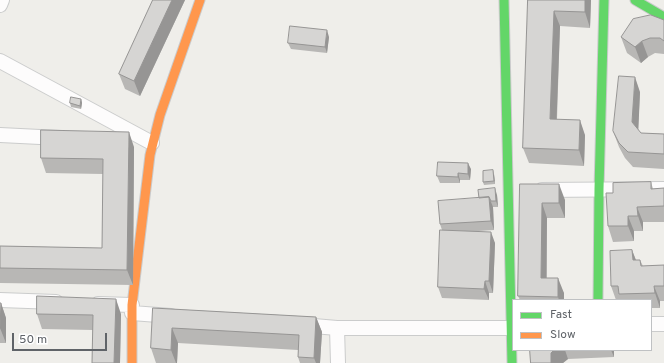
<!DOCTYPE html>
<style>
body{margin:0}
#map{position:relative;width:664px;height:363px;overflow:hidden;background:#efeeea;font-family:Overpass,sans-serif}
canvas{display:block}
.legend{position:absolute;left:512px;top:299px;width:140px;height:52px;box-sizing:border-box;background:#fff;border:1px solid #bfc1c3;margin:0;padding:5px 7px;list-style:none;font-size:12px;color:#5f6368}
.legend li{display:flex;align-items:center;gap:8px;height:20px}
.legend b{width:20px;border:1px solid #bfc1c3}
.scale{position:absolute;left:12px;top:333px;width:95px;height:18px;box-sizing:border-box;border:2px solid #5f6368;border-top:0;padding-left:5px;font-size:12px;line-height:14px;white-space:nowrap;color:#5f6368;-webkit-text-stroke:3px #fff;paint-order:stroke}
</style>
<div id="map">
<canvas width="664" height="363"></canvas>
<ul class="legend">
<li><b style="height:5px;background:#63d668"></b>Fast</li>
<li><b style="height:5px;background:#ff974d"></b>Slow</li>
</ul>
<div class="scale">50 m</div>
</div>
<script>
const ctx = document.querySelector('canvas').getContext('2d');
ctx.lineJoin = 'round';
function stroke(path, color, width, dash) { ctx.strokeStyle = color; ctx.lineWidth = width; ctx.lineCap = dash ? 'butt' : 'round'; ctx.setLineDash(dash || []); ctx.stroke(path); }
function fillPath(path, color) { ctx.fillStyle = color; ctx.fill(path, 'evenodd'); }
const street = new Path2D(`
 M0,5L2,0
 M0,61L152,143
 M0,135L60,138
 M542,190L664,189
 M0,300L56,302
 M98,304L132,305
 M132,313L171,316
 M651,324H664
 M302,325L337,328
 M338,363L337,328H511`);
const fast = new Path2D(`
 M504,0L512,363
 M635,0L664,17
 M598,300L599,189L604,0`);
const slow = new Path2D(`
 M132,363V305L150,155L160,115L200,0`);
const wall = new Path2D(`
 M153,0H185L140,96L125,89L119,74Z
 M528,0H591L590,28L560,26L557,119L585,135L584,166L529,163L523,148Z
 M664,20V54L655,53L648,57L641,63L627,53L621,37Z
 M329,37L327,53L291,49L288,43Z
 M640,92L638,130L641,133L664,134V169L633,167L625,158L619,147L613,131Z
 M81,99L82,103L81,109L71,107L70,103Z
 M134,147L133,285L0,283V246L102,248L103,174L46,173L41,158Z
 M471,169L470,180H460V183H440L437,176Z
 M494,174L495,184L484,185L483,182Z
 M651,182L653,189L664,188V222H643V231H634V241L613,242L608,226L613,193Z
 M520,184L565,200V218H547V278L564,293V300H520L518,296Z
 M497,195L498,207H493L494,230L479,231L495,243L493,293H489V300L442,298L438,287L442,230L440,224L479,198Z
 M632,250L636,260H640L643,266L664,265V301H660V308H651V300H616L611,286Z
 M0,303H1L6,318V343H0Z
 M153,308L316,317L322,332L320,363H300L298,357V350L178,343L177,363H156L151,348Z
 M37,314H121L120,363H92L93,330L42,329Z
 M530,350H614V357L568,359L563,363H531Z`);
const shadedWall = new Path2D(`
 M172,0H185L140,96L134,81Z
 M585,0H591L590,28L585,12Z
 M554,11L560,26L556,134L550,119Z
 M327,30L329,37L327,53L325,47Z
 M642,41L648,57L641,63L635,47Z
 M635,77L640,92L638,137L632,122Z
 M81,99L82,103L81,109L80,106Z
 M580,120L585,135L584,166L579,150Z
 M129,132L134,147L133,285L127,270Z
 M468,163L471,169L470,180L468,174Z
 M493,170L494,174L495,184L494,181Z
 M458,173L460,180V183L458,177Z
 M559,184L565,200V218L559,203Z
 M495,188L497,195L498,207L496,201Z
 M489,197L493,207L494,230L491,221Z
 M542,203L547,218L546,293L541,278Z
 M637,207L643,222V231L638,216Z
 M628,216L634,231V241L628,226Z
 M491,232L495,243L493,293L489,281Z
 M632,250L638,266L633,260Z
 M558,278L564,293V300H559L558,297Z
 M485,281L489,293V300L484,289Z
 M654,286L660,301V308L655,293Z
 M116,299L121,314L120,363H114Z
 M1,303L6,318V343L0,328Z
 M316,317L322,332L320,363H316L314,358Z
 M172,328L178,343L177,363H176L171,350Z
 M554,350H565L568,359L563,363H551V353Z
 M611,350H614V357Z`);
const building = new Path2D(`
 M153,0H172L134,81L119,74Z
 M528,0H585V12L554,11L550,119L580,120L579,150L523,148Z
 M651,15L664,20V41L660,38H650L642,41L635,47L621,37L633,19Z
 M290,26L327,30L325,47L288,43Z
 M619,76L635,77L632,122L641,133L664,134V154L628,152L619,143L613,131Z
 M71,97L81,99L80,106L70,103Z
 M41,130L129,132L127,270L0,268V246L102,248L103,159L41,158Z
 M438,162L468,163V174L458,173V177L437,176Z
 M493,170L494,181L483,182V171Z
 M651,182V189L664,188V206L637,207L638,216H628V226H608L606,193H613V183Z
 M520,184H559V203H542L541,278H558V297L518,296Z
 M495,188L496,201H491L489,197L479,198L478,190Z
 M489,197L491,221L440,224L438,201Z
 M440,230L491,232L489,281H485L484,289L438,287Z
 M632,250L633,260H640L641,266L664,265V286H654L655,293L619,294L618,286H611L610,251Z
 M37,296L116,299L114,363H92L93,315L37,314Z
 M0,303H1L0,328Z
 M153,308L316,317L314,358L298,357L299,335L172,328L171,350L151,348Z
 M530,350H554L551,353V363H531Z`);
stroke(street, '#cbcccc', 16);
stroke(fast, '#cacacb', 11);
stroke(slow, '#cacacb', 11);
stroke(street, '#fdfcfc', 14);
stroke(fast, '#63d668', 9);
stroke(slow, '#ff974d', 9);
fillPath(wall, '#b8b7b5');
fillPath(shadedWall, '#969594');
fillPath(building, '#d6d5d3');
stroke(building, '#969594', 1);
</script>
